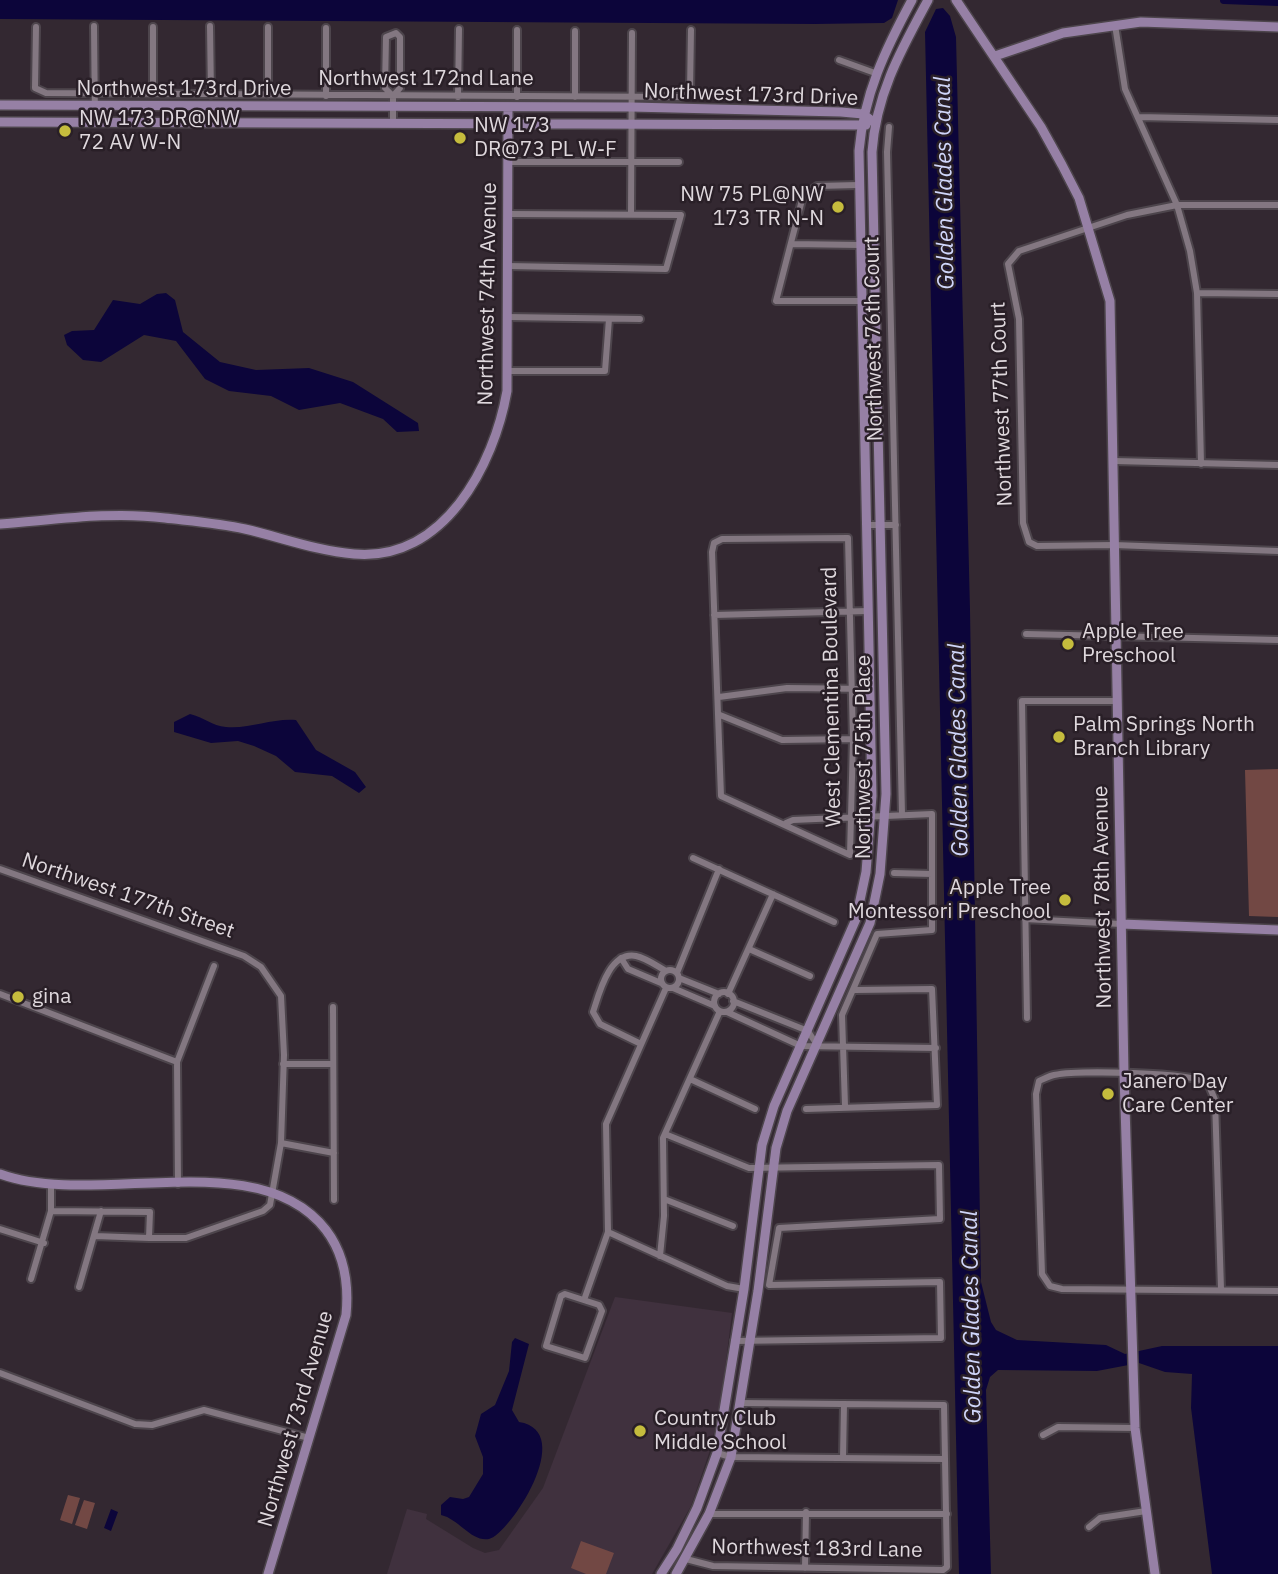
<!DOCTYPE html>
<style>
body{margin:0}
canvas{display:block;background:#332831}
</style>
<canvas width="1278" height="1574"></canvas>
<script>
const ctx = document.querySelector('canvas').getContext('2d');
ctx.lineJoin = 'round';
function fillPath(path, color) { ctx.fillStyle = color; ctx.fill(path, 'evenodd'); }
function stroke(path, color, width, dash) { ctx.strokeStyle = color; ctx.lineWidth = width; ctx.lineCap = dash ? 'butt' : 'round'; ctx.setLineDash(dash || []); ctx.stroke(path); }
function write(font, color, halo, rows, align = 'center') {
  ctx.font = font + ' "IBM Plex Sans",sans-serif'; ctx.lineWidth = 5; ctx.setLineDash([]); ctx.textBaseline = 'middle'; ctx.strokeStyle = halo; ctx.fillStyle = color; for (const [text, x, y, turn = 0] of rows) {
    ctx.save(); ctx.translate(x, y); ctx.rotate((+turn || 0) * Math.PI / 180); ctx.textAlign = isNaN(turn) ? turn : align; if (halo) ctx.strokeText(text, 0, 0); ctx.fillText(text, 0, 0); ctx.restore();
  }
}
const built = new Path2D(`
 M615,1297L732,1313L720,1408L709,1453L691,1506L652,1574H387L407,1509L427,1514L426,1519L473,1548L485,1553L499,1550L543,1488Z`);
const green = new Path2D(`
 M1278,769V917L1249,916L1245,770Z
 M68,1495L80,1498L72,1524L60,1520Z
 M84,1500L95,1503L87,1529L75,1525Z
 M581,1541L614,1553L606,1574H586L571,1568Z`);
const water = new Path2D(`
 M0,0H898L892,18L884,23L815,24L0,19Z
 M943,8L950,16L956,37L970,610L981,1282L991,1322L996,1330L1017,1340L1106,1345L1125,1354L1162,1346H1278V1574H1212L1191,1408L1192,1374L1165,1372L1139,1363L1097,1371L998,1370L990,1377L986,1390L991,1574H959L925,32L936,9Z
 M166,293L175,300L183,332L220,362L256,370L309,368L353,382L418,423L419,431L397,432L383,419L340,403L299,410L271,396L229,391L205,379L176,341L144,335L101,362L83,360L67,345L64,335L72,331L94,330L113,300L140,304L157,294Z
 M190,714C204,717 212,726 226,727C251,729 272,718 296,720L316,750L355,772L366,787L359,793L332,776L295,772L276,756L254,746L238,741L211,743L174,732V722Z
 M515,1338L529,1344L512,1410L519,1422C578,1431 509,1535 489,1539C471,1542 459,1519 441,1515V1505L450,1497L463,1499L469,1497L483,1474V1457L475,1436L481,1414L495,1405L509,1371L512,1342Z
 M111,1509L118,1512L111,1531L104,1528Z`);
const canal = new Path2D(`
 M1224,0L1278,2`);
const street = new Path2D(`
 M1115,25L1125,89L1177,205L1190,251L1197,293L1201,464
 M94,26L95,122
 M210,26L211,95
 M36,27L35,88L46,93L682,97L690,92L691,30
 M839,60L875,73
 M153,94V27
 M268,95V27
 M326,96V28
 M393,96L385,88L386,37L396,33L400,37V88L393,96V124
 M458,97L459,29
 M517,97V30
 M575,97V31
 M1139,117L1278,120
 M889,127L887,152L902,814
 M509,162H679
 M858,185L817,186L803,196L776,301H874
 M1278,205H1177L1127,215L1019,251L1008,264L1019,319L1023,523L1029,542L1037,546L1114,545L1278,551
 M631,214L632,33
 M791,244L860,245
 M508,266L666,269L681,215L508,214
 M1197,293L1278,294
 M508,317L640,319
 M507,371H605L609,319
 M1114,461L1278,465
 M866,525H896
 M848,538L853,739L850,855L721,796L712,552L714,543L722,539Z
 M714,615L868,611
 M1026,634L1278,640
 M719,697L787,688L870,689
 M720,715L782,740L853,739
 M786,823L793,820L932,814V930L877,934L842,1015L845,1106
 M693,858L834,922
 M0,869L244,956L261,967L281,996L284,1055L281,1143L270,1205L263,1211L186,1238H149L150,1212L51,1211
 M894,873L932,874
 M1025,919L1121,924
 M749,949L810,976
 M621,958L628,969L661,983
 M661 979a9 9 0 1 1 18 0a9 9 0 1 1-18 0Z
 M677,973L719,869
 M679,978L719,994
 M673,988L715,1006
 M714 1002a10 10 0 1 1 20 0a10 10 0 1 1-20 0Z
 M0,994L177,1062L178,1184
 M728,994L773,894
 M733,1001L808,1031L817,1045
 M333,1007L334,1200
 M727,1012L801,1046L936,1048
 M1027,1018L1022,701H1116
 M641,1044L600,1024L593,1012C599,994 609,951 636,956C646,958 657,966 666,971
 M177,1062L214,966
 M283,1064H333
 M690,1079L755,1109
 M806,1109L937,1105L932,989L855,990
 M665,1134L749,1168L939,1165L940,1219L779,1228L769,1285L940,1282L941,1338L734,1341
 M281,1143L334,1153
 M664,1199L733,1226
 M0,1229L44,1243
 M608,1232L727,1286L744,1289
 M95,1236L149,1238
 M660,1256L664,1216L663,1138L720,1011
 M31,1279L51,1211V1184
 M79,1287L101,1211
 M1221,1289L1215,1100L1208,1083C1190,1072 1078,1070 1054,1075C1049,1076 1044,1079 1039,1081L1036,1094L1042,1274L1050,1286L1062,1289L1278,1291
 M565,1294L599,1305L602,1311L585,1358L546,1346L561,1296Z
 M584,1300L608,1232L606,1124L666,988
 M0,1373L135,1424L152,1425L204,1410L309,1438
 M1043,1435L1058,1427L1135,1428
 M717,1453L731,1457L945,1459
 M843,1458L844,1404
 M709,1514H947
 M1089,1527L1100,1518L1146,1511
 M686,1559L713,1566L943,1570L947,1567L944,1405L740,1403
 M805,1568L806,1512`);
const secondary = new Path2D(`
 M956,0L1041,127L1062,165L1079,198L1110,301L1124,1074L1135,1428L1155,1574
 M995,56L1063,33L1141,22L1278,27
 M0,105L631,107L841,112L863,114L875,123
 M0,122L866,125
 M0,524C54,520 111,511 165,518C191,521 219,523 245,529C280,537 317,551 354,554C444,562 494,465 507,391L508,107
 M1121,924L1278,930
 M0,1174C95,1209 258,1142 326,1230C345,1255 349,1284 346,1315L268,1574
 M661,1574L677,1549L697,1508L717,1453L744,1289L762,1145L774,1106L856,919L866,872L872,796L859,151C864,94 885,50 912,0
 M676,1574L709,1514L731,1457L758,1291L776,1148L787,1111L870,923L880,874L886,794L872,152C876,94 901,50 928,0`);
const markers = [
 [65,131,7,"#c5bc3d"],
 [460,138,7,"#c5bc3d"],
 [838,207,7,"#c5bc3d"],
 [1068,644,7,"#c5bc3d"],
 [1059,737,7,"#c5bc3d"],
 [1065,900,7,"#c5bc3d"],
 [18,997,7,"#c5bc3d"],
 [1108,1094,7,"#c5bc3d"],
 [640,1431,7,"#c5bc3d"]
];
const streetNames = [
 ["Northwest 172nd Lane",426,79],
 ["Northwest 173rd Drive",184,89],
 ["Northwest 173rd Drive",751,95,2],
 ["Northwest 74th Avenue",488,294,-89],
 ["Northwest 76th Court",874,339,-91],
 ["Northwest 77th Court",1002,404,-92],
 ["West Clementina Boulevard",832,697,-91],
 ["Northwest 75th Place",864,757,-90],
 ["Northwest 177th Street",128,896,19],
 ["Northwest 78th Avenue",1103,897,-91],
 ["Northwest 73rd Avenue",296,1419,-74],
 ["Northwest 183rd Lane",817,1549,1]
];
const poiNames = [
 ["NW 173 DR@NW",79,119],
 ["72 AV W-N",79,143],
 ["NW 173",474,126],
 ["DR@73 PL W-F",474,150],
 ["NW 75 PL@NW",824,195,"right"],
 ["173 TR N-N",824,219,"right"],
 ["Apple Tree",1082,632],
 ["Preschool",1082,656],
 ["Palm Springs North",1073,725],
 ["Branch Library",1073,749],
 ["Apple Tree",1051,888,"right"],
 ["Montessori Preschool",1051,912,"right"],
 ["gina",32,997],
 ["Janero Day",1122,1082],
 ["Care Center",1122,1106],
 ["Country Club",654,1419],
 ["Middle School",654,1443]
];
const waterNames = [
 ["Golden Glades Canal",945,183,-91],
 ["Golden Glades Canal",959,750,-91],
 ["Golden Glades Canal",972,1317,-91]
];
fillPath(built, '#40313e');
fillPath(green, '#724844');
fillPath(water, '#0c053a');
stroke(canal, '#0c053a', 8);
stroke(street, '#4d454c', 10);
stroke(secondary, '#4d454c', 12);
stroke(street, '#837781', 6);
stroke(secondary, '#9680a5', 9);
for (const [x, y, r, color] of markers) { const dot = new Path2D(); dot.arc(x, y, r, 0, 2 * Math.PI); ctx.fillStyle = color; ctx.fill(dot); stroke(dot, '#291f27', 2.5); }
write('21px', '#dfd8dd', '#291f27', streetNames);
write('21px', '#dfd8dd', '#291f27', poiNames, 'left');
write('italic 23px', '#d0d6fa', '#291f27', waterNames);
</script>
